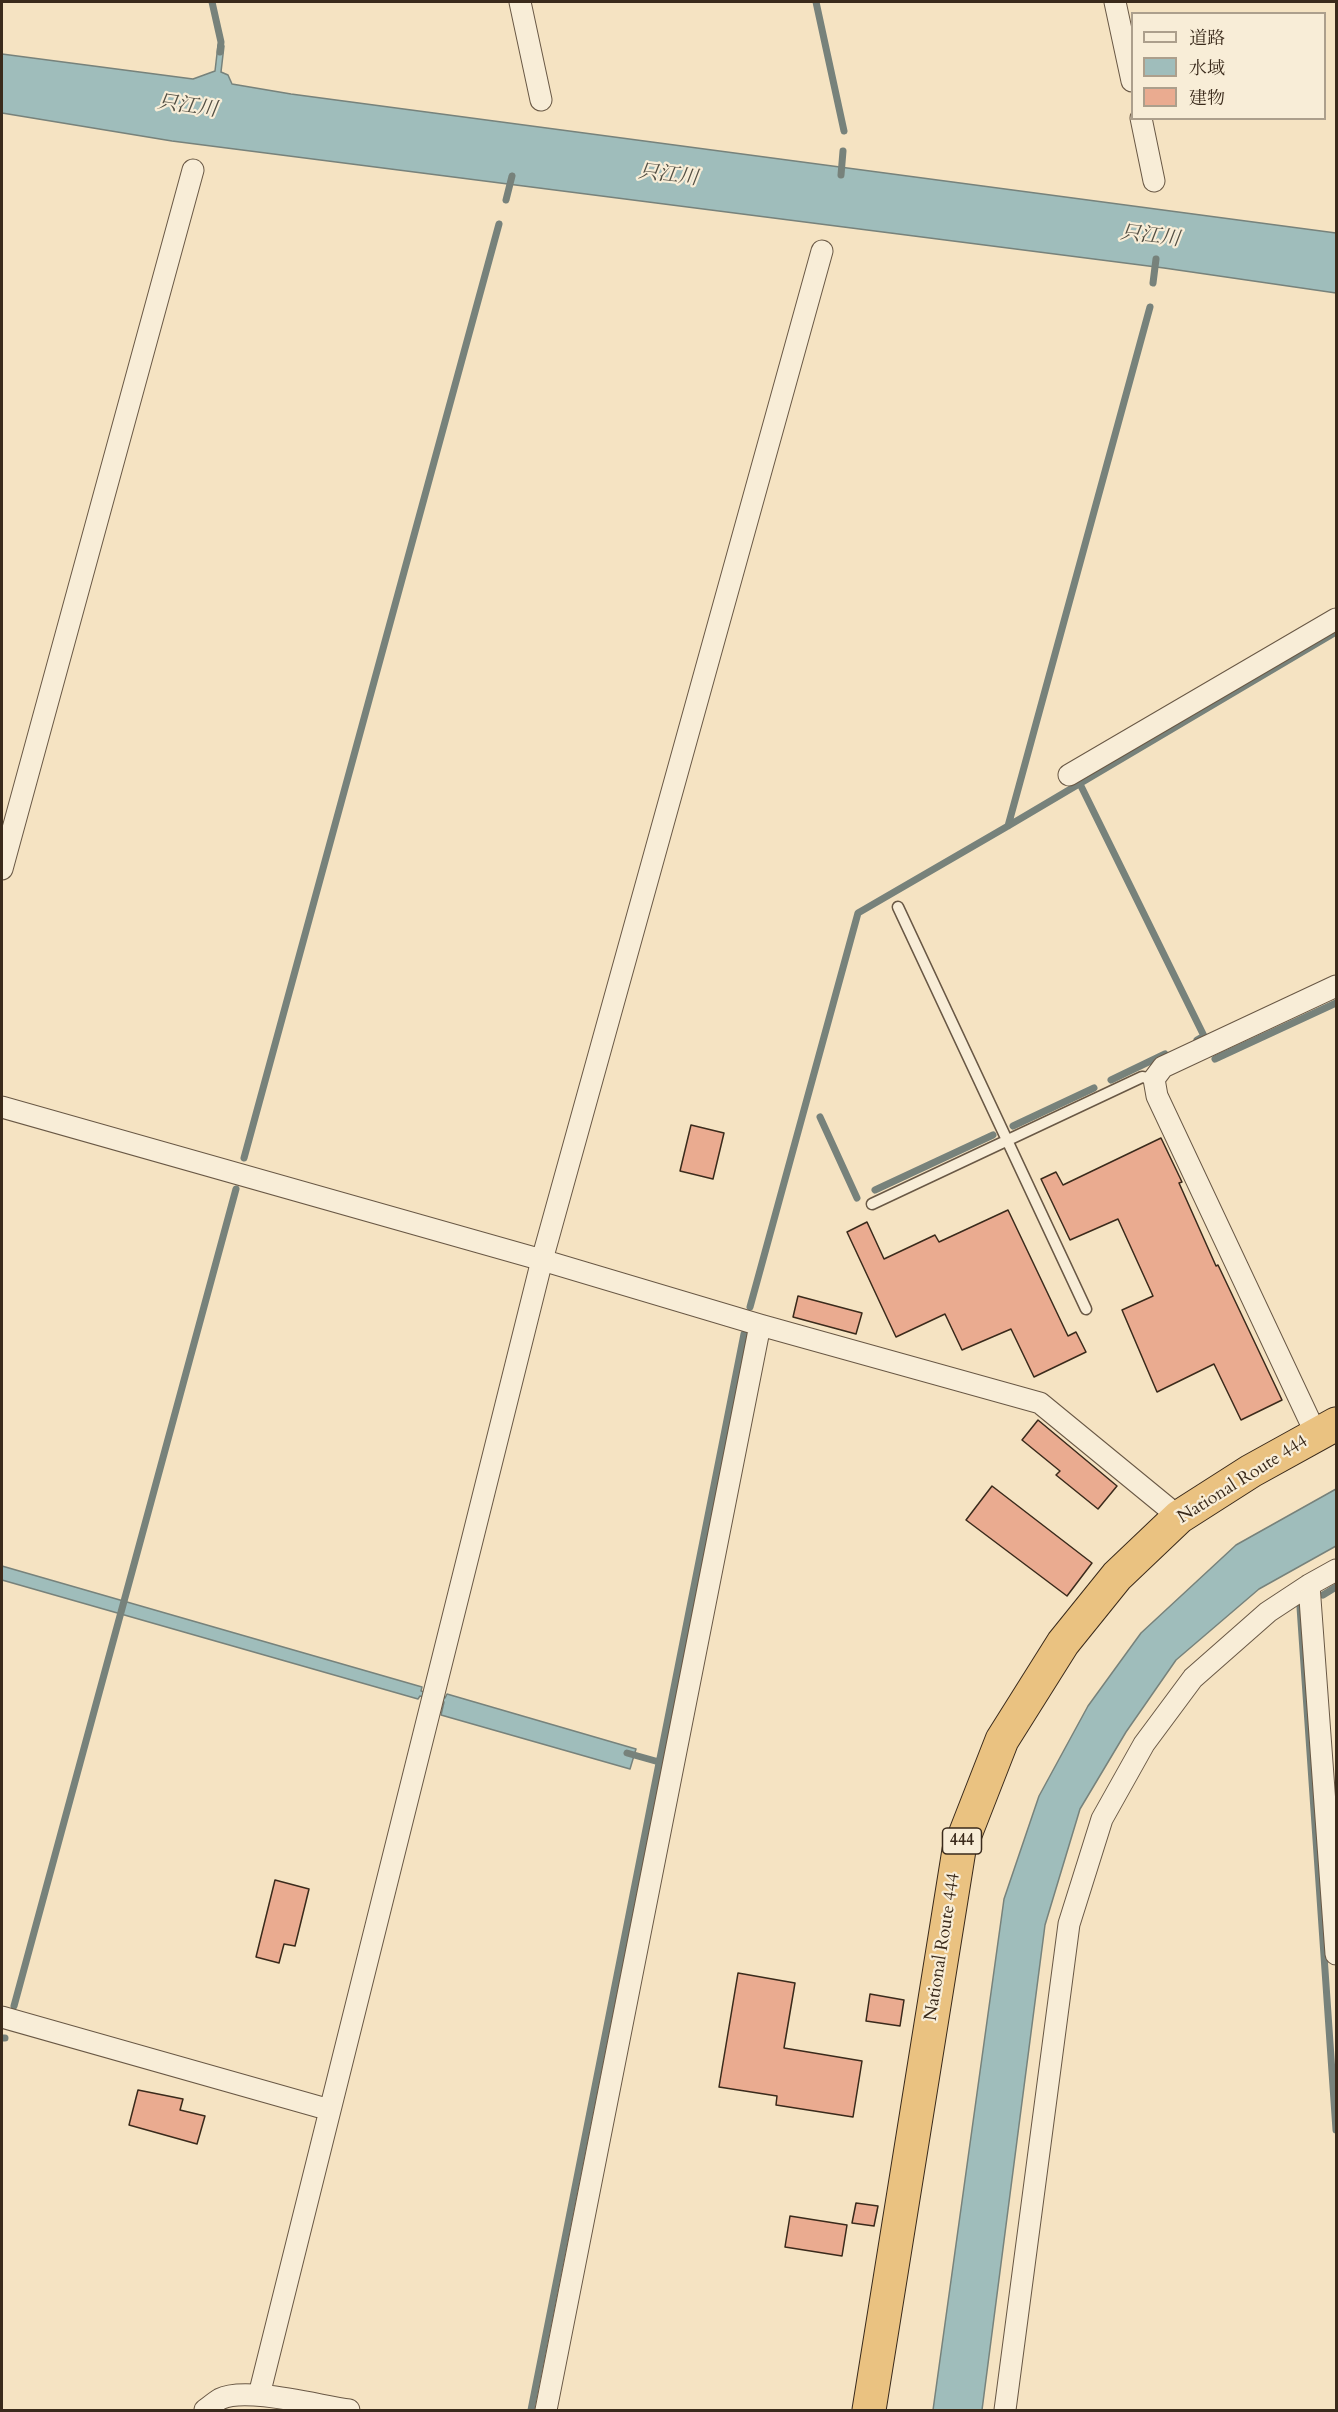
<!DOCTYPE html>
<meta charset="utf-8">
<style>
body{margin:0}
#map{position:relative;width:1338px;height:2412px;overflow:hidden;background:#f5e3c2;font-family:Cardo,"Noto Serif JP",serif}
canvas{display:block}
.frame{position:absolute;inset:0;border:3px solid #3a2a1b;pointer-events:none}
.legend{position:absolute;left:1131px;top:12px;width:195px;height:108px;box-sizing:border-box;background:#f8edd7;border:2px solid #ac9f8c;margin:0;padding:8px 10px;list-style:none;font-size:18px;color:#3a2a1b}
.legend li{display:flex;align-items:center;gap:12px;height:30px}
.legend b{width:30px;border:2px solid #ac9f8c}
</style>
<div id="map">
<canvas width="1338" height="2412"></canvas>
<div class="frame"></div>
<ul class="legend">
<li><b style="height:8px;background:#f8edd7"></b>道路</li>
<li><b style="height:16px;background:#9fbdbb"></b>水域</li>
<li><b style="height:16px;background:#eaab90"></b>建物</li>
</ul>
</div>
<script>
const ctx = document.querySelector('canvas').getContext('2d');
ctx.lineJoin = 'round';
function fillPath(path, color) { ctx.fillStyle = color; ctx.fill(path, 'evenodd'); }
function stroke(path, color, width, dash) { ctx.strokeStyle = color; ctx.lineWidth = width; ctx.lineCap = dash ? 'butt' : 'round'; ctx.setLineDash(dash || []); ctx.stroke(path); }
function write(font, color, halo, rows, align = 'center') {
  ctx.font = font + ' Cardo,"Noto Serif JP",serif'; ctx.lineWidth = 4.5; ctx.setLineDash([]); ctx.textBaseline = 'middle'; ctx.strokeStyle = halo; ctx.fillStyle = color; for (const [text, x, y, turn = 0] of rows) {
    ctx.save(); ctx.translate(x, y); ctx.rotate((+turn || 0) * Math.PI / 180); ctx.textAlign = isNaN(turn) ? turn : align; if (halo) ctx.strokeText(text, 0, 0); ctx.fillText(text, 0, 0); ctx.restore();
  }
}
const water = new Path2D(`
 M218,45L224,46L221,72L228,75L232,84L291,94L1336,233V293L1164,268L172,141L2,113V54L193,79L215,71Z
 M1336,1489V1546L1259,1589L1176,1660L1126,1732L1080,1809L1045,1925L982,2410H933L1004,1899L1039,1796L1088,1706L1141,1633L1236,1545Z
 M2,1566L422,1687L421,1691L445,1698L447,1694L636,1749L630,1769L441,1715L444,1702L420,1696L418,1699L2,1580Z`);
const stream = new Path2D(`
 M212,2L221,42L220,52
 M816,2L844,131
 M841,175L843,151
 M506,200L512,176
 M1153,283L1156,259
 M1080,784L1204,1036L1197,1040
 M1008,826L1150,307
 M1215,1059L1336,1003
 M1111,1080L1165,1054
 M820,1117L857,1198
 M1013,1126L1094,1088
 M244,1158L499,224
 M875,1190L993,1135
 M750,1307L858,913L1008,826L1336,632
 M1323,1595L1336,1587
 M1300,1607L1336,2130
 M627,1753L659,1762
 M14,2006L236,1189
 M2,2038H5
 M531,2410L744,1334`);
const building = new Path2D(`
 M691,1125L724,1133L713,1179L680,1171Z
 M1161,1138L1182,1182L1179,1183L1216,1266L1218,1265L1282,1400L1241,1420L1214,1364L1157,1392L1122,1310L1153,1296L1118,1219L1070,1240L1041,1179L1056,1172L1063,1185Z
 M1008,1210L1068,1336L1076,1332L1086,1352L1034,1377L1011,1329L962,1350L945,1314L896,1337L847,1232L867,1222L884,1259L935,1235L939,1242Z
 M798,1296L862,1313L856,1334L793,1317Z
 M1038,1420L1117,1486L1098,1509L1056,1475L1060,1471L1022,1440Z
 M992,1486L1092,1563L1067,1596L966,1520Z
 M275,1880L309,1889L295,1946L284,1944L279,1963L256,1957Z
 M738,1973L795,1983L784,2048L862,2061L853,2117L776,2105L777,2096L719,2087Z
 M870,1994L904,2000L900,2026L866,2021Z
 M138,2090L183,2099L180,2110L205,2116L197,2144L129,2125Z
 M856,2203L878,2206L874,2226L852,2223Z
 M790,2216L847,2225L842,2256L785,2247Z`);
const lane = new Path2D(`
 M898,907L1086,1309
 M872,1204L1142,1077L1154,1079`);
const street = new Path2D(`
 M520,2L541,100
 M1115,2L1132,81
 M1141,118L1154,181
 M1069,775L1336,619
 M2,869L193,170
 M2,1107L542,1260L760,1325L1040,1403L1179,1517
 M1316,1434L1157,1096L1154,1079L1163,1067L1336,986
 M1309,1585L1336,1954
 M2,2017L330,2110
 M259,2395L542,1260L822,251
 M205,2410C209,2407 215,2402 220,2399C245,2386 319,2406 349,2410
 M546,2410L760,1325
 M1005,2410L1069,1924L1102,1819L1144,1744L1193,1678L1268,1612L1309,1585L1336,1570`);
const highway = new Path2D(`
 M869,2410L959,1850L1002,1740L1063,1643L1117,1576L1179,1517L1251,1471L1336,1424`);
const shields = [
 [962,1841,39]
];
const shieldNames = [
 ["444",962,1841]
];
const streetNames = [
 ["National Route 444",1243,1480,-32],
 ["National Route 444",943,1947,-81]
];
const waterNames = [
 ["只江川",187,107,8],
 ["只江川",668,176,7],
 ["只江川",1150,237,7]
];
fillPath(water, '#9fbdbb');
stroke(water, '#77827b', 1.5);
stroke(stream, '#77827b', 7);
fillPath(building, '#eaab90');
stroke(building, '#3a2a1b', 1.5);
stroke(lane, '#695845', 13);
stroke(street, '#695845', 23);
stroke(highway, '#3a2a1b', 35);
stroke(lane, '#f8edd7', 10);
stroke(street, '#f8edd7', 21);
stroke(highway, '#eac281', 33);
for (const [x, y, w] of shields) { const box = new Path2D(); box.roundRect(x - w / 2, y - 13, w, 26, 4.5); ctx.fillStyle = '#f8edd7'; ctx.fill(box); stroke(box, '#3a2a1b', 1.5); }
write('bold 16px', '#3a2a1b', null, shieldNames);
write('18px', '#3a2a1b', '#f8edd7', streetNames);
write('italic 20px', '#534f43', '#f8edd7', waterNames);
</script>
